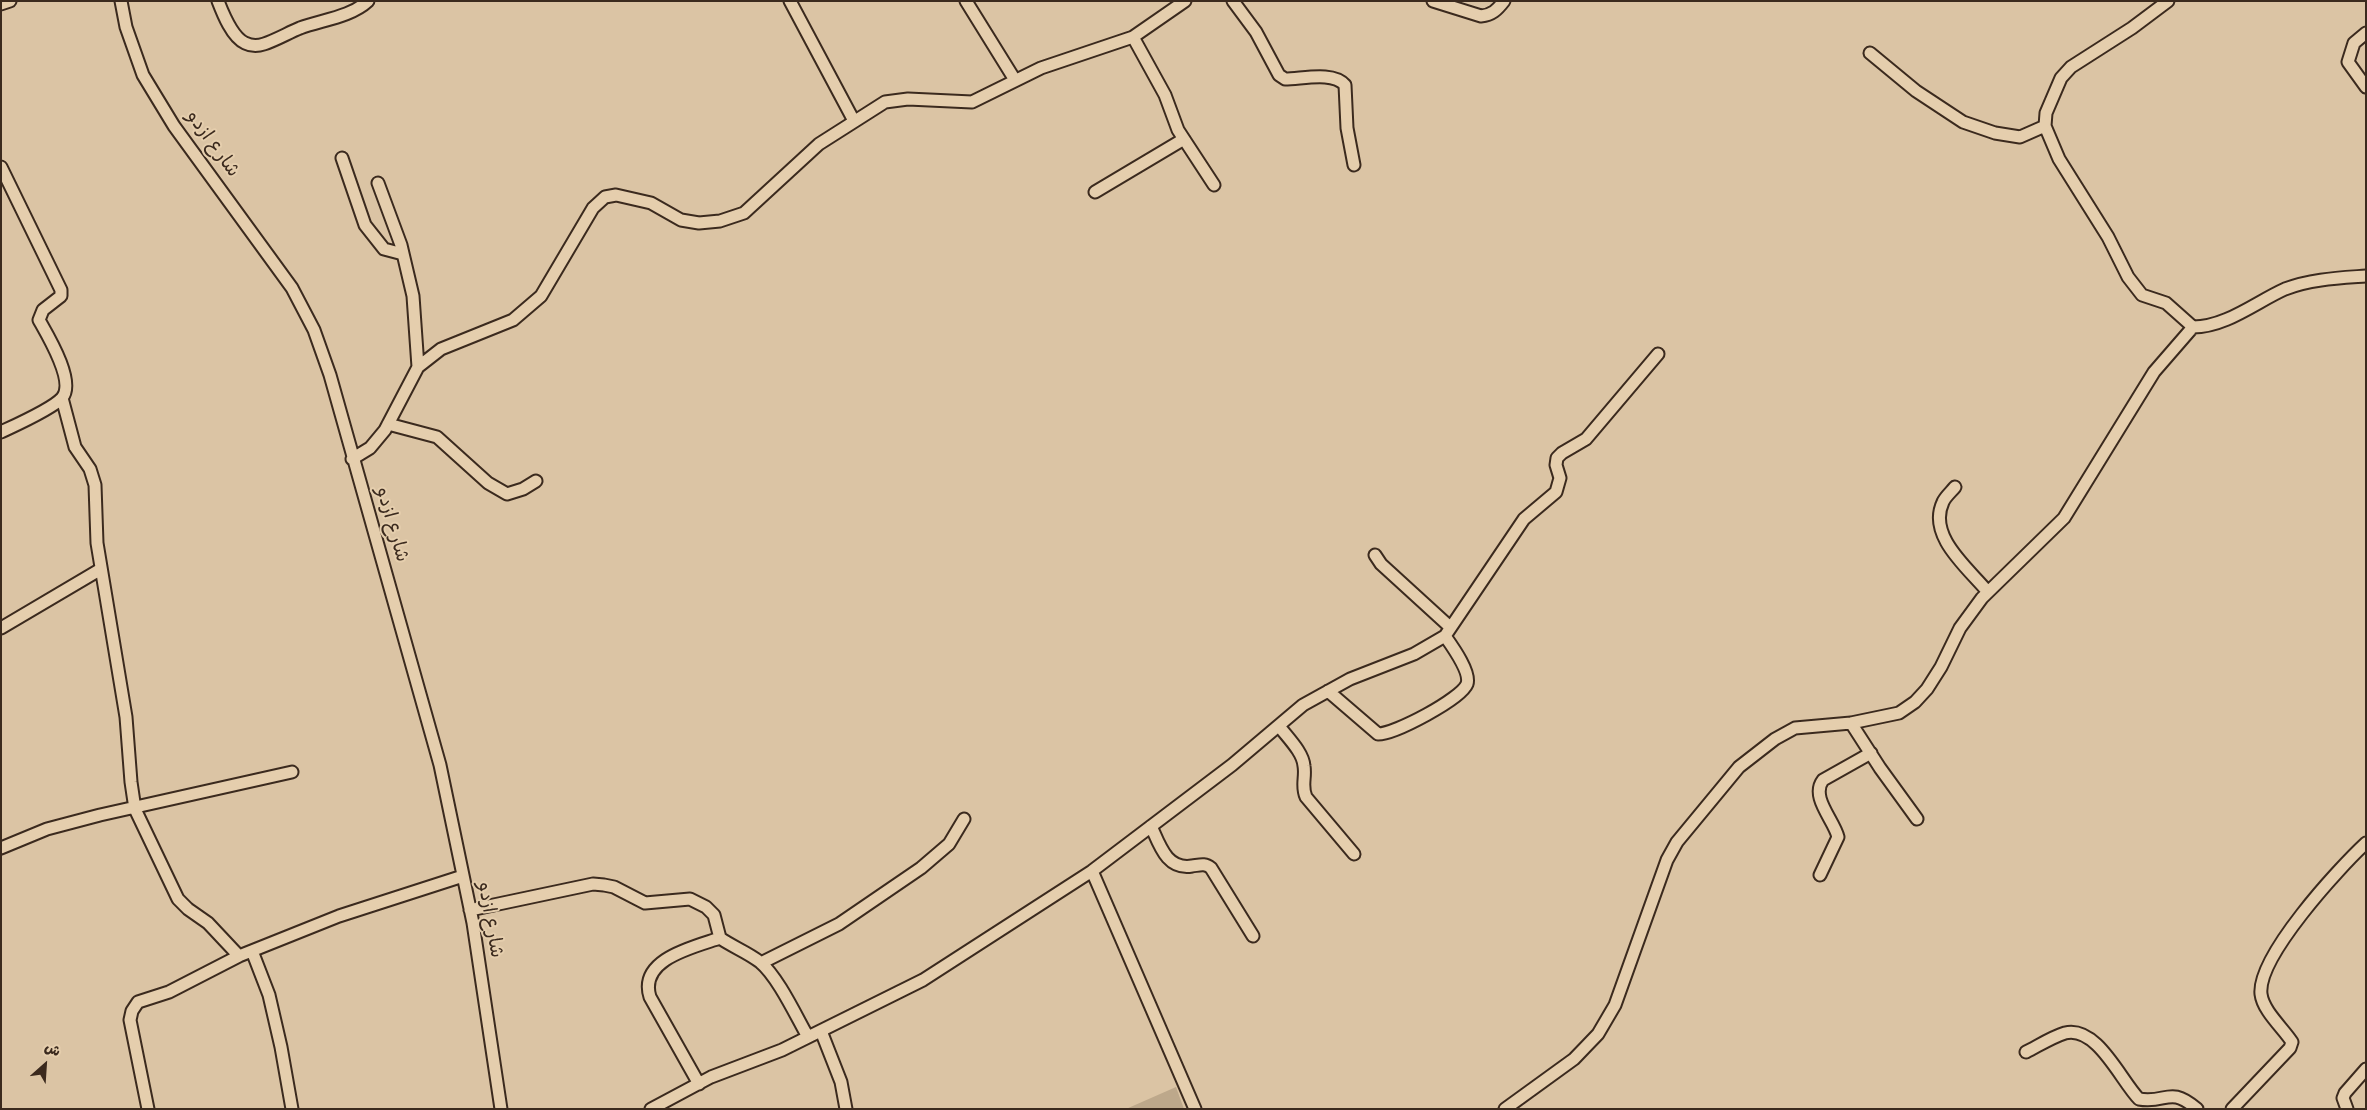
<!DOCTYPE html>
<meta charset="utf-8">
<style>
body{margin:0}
#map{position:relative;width:2367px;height:1110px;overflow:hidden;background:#dbc4a4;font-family:"Gochi Hand","Playpen Sans Arabic",sans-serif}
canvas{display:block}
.frame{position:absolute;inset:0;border:2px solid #3b2a1e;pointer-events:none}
.north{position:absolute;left:20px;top:1040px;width:50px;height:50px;-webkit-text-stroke:4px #e5cead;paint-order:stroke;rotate:26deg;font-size:14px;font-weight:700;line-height:20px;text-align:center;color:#3b2a1e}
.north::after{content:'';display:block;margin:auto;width:18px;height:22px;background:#3b2a1e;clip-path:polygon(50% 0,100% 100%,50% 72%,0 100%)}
</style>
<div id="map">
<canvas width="2367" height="1110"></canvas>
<div class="frame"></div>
<div class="north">ش</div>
</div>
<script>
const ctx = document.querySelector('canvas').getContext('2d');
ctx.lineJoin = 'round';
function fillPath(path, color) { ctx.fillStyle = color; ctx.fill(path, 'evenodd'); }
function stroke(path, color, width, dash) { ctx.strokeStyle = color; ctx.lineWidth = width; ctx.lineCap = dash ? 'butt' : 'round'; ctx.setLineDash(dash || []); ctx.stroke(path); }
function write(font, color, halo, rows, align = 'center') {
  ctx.font = font + ' "Gochi Hand","Playpen Sans Arabic",sans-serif'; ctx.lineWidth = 4; ctx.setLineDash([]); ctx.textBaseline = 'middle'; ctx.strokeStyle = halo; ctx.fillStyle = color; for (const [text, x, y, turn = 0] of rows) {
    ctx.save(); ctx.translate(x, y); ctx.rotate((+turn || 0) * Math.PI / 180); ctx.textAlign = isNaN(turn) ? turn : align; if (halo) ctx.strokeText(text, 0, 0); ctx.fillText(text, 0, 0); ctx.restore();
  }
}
const green = new Path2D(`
 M1176,1087L1184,1109H1126Z`);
const minor = new Path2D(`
 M121,1L126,27L143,75L174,126L292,288L314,330L330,375L440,765L473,923L501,1109
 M218,1C223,14 232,37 245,43C251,46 258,46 264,44C276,40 288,33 300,28C321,20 351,17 368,1
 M790,1L854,121
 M966,1L1015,80
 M1233,1L1256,32L1279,75L1285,79C1302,79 1333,71 1345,85L1347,128L1354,165
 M1433,1L1481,16C1492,15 1497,10 1504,1
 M2168,1L2132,28L2071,67L2061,78L2046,113L2045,126L2059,159L2108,237L2128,277L2142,295L2166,303L2193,327C2226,327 2256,302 2285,289C2311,279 2339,278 2366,276
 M1,4L10,1
 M2366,33L2354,43L2348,62L2366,87
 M1133,37L1165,95L1178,130L1214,185
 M1870,53L1916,91L1963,122L1995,133L2020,137L2045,126
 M342,158L365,225L384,249L403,254
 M1,167L61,290V296L43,310L39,320C48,336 76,382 62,398C52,409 16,425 1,432
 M378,183L401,245L413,296L418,367
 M1095,192L1184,139
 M62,398L75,447L90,469L95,485L97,543L126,717L131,782L135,809L178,899L188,909L208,923L239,956L339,916L463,876
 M388,424L437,437L488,483L507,494L523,489L536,481
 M352,459L370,448L385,430L418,367L441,349L513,320L541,296L593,208L605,197L616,195L651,203L681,220L699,223L720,221L744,213L819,144L885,102L908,99L972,102L1041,68L1133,37L1185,1
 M1955,487C1951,492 1945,497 1943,502C1927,536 1968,568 1987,591
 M1375,555L1381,564L1450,627
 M1,628L101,569
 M1328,691L1378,734C1395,734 1461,699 1467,684C1471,672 1452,646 1445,636
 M1851,723L1880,768L1917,819
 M1279,726C1287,737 1303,752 1304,766C1306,777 1301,786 1306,797L1354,854
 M1151,826C1160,846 1167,870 1192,866C1200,865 1205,863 1211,868L1253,936
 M1,848L47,829L100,815L292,772
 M1092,871L1195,1109
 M1820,875L1838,837C1834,820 1810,797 1823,780L1871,753
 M470,910L593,884L604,885L614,887L645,903L690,899L706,907L714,915L720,938C733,947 747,952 760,962C778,977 796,1016 808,1037
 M252,951L269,995L281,1047L292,1109
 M761,963L839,924L921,868L949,844L964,819
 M821,1031L841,1082L846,1109
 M2026,1052C2038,1046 2052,1037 2065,1033C2097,1025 2121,1081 2139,1099C2167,1104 2169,1085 2197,1109
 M699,1084L650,997C638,959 694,947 720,938
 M148,1109L130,1020L132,1011L138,1002L169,992L239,956
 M651,1109L711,1077L782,1050L923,980L1092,871L1232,765L1303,705L1350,679L1414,654L1445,636L1524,519L1556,492L1560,478L1556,465L1557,458L1562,453L1586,439L1658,354
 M1505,1109L1574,1059L1598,1034L1615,1005L1667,860L1677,842L1739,767L1775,739L1795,728L1851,723L1899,713L1915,702L1927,689L1941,667L1960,628L1982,598L2064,518L2154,372L2193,327
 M2232,1109L2290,1048L2292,1042C2283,1028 2263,1011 2261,994C2257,957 2339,868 2366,843
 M2347,1109L2343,1098L2345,1093L2366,1069`);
const streetNames = [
 ["شارع ازدو",211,145,54],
 ["شارع ازدو",390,525,74],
 ["شارع ازدو",488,920,80]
];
fillPath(green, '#bda88b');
stroke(minor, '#3b2a1e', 15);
stroke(minor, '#e5cead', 11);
write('19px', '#3b2a1e', '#e5cead', streetNames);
</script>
